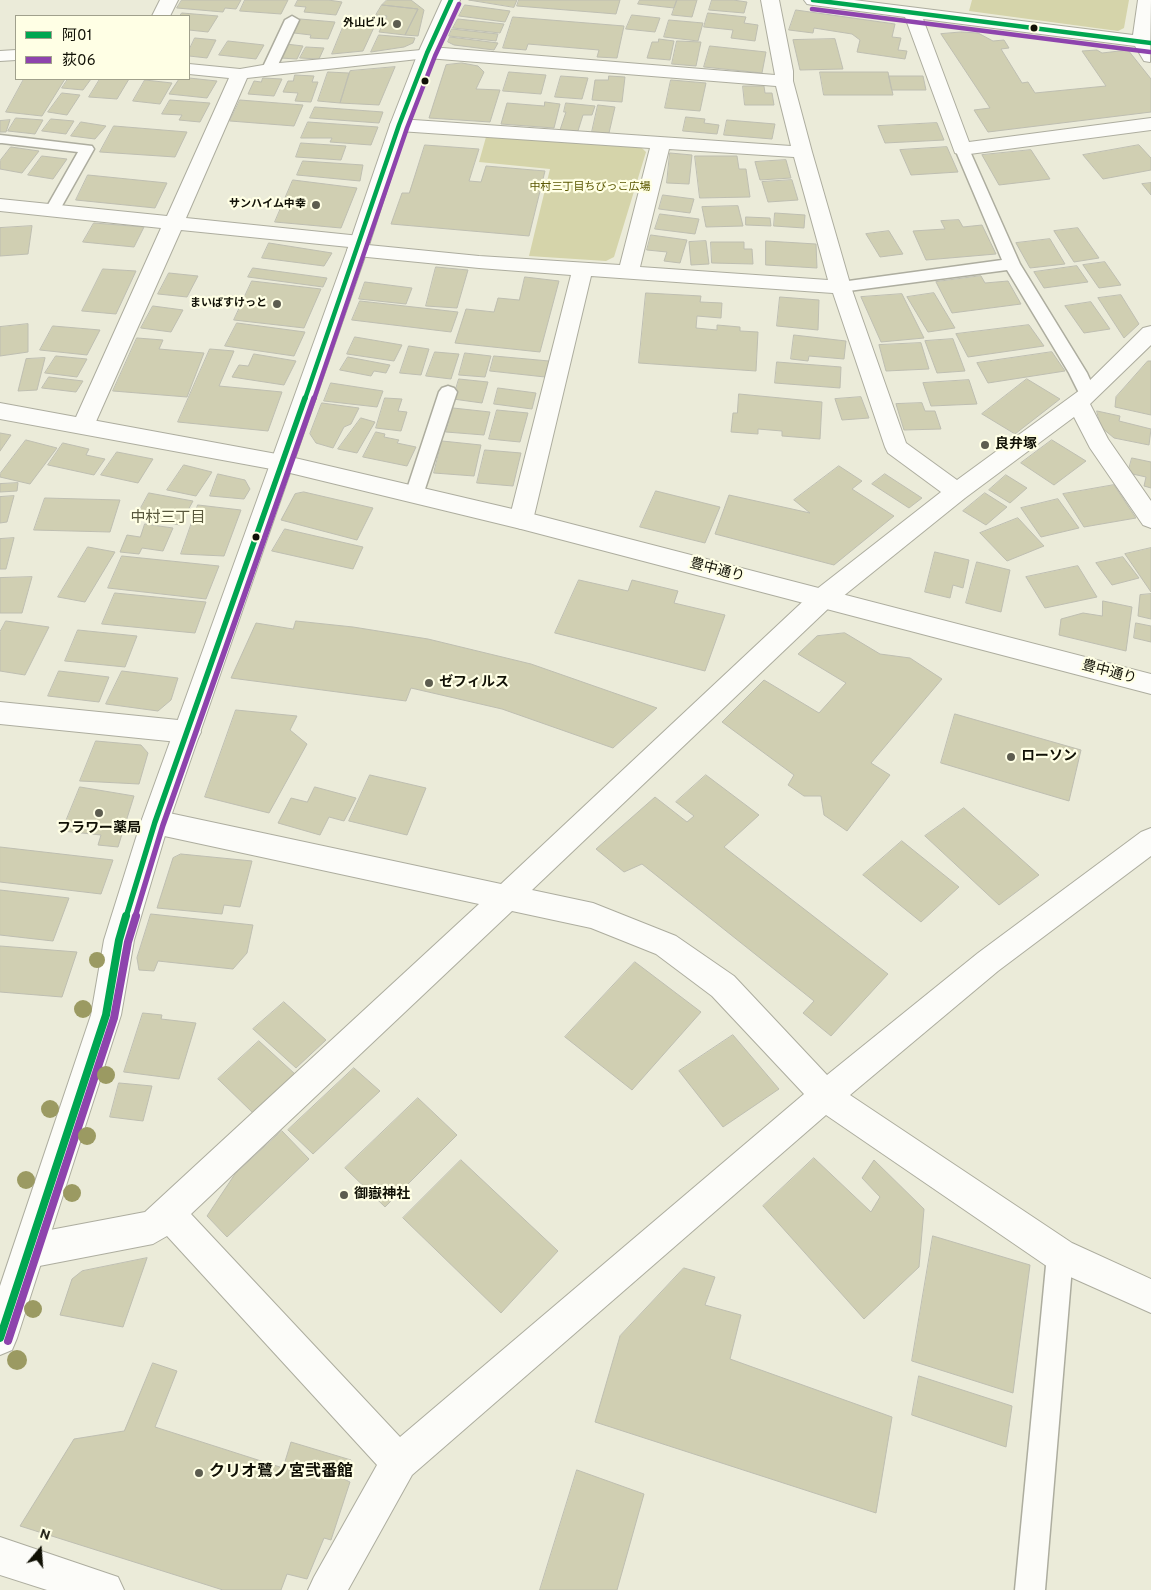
<!DOCTYPE html>
<meta charset="utf-8">
<style>
body{margin:0}
#map{position:relative;width:1151px;height:1590px;overflow:hidden;background:#ebebd9;font-family:Overpass,"Noto Sans JP",sans-serif}
canvas{display:block}
.legend{position:absolute;left:15px;top:15px;width:175px;height:65px;box-sizing:border-box;background:#ffffe5;border:1px solid #a0a08c;margin:0;padding:6px 9px;list-style:none;font-size:15px;color:#111106}
.legend li{display:flex;align-items:center;gap:10px;height:25px}
.legend b{width:25px;border:1px solid #a0a08c}
.north{position:absolute;left:15px;top:1525px;width:50px;height:50px;-webkit-text-stroke:4px #ffffe5;paint-order:stroke;rotate:18deg;font-size:14px;font-weight:700;line-height:20px;text-align:center;color:#111106}
.north::after{content:'';display:block;margin:auto;width:18px;height:22px;background:#111106;clip-path:polygon(50% 0,100% 100%,50% 72%,0 100%)}
</style>
<div id="map">
<canvas width="1151" height="1590"></canvas>
<ul class="legend">
<li><b style="height:6px;background:#00a651"></b>阿01</li>
<li><b style="height:6px;background:#8e44ad"></b>荻06</li>
</ul>
<div class="north">N</div>
</div>
<script>
const ctx = document.querySelector('canvas').getContext('2d');
ctx.lineJoin = 'round';
function fillPath(path, color) { ctx.fillStyle = color; ctx.fill(path, 'evenodd'); }
function stroke(path, color, width, dash) { ctx.strokeStyle = color; ctx.lineWidth = width; ctx.lineCap = dash ? 'butt' : 'round'; ctx.setLineDash(dash || []); ctx.stroke(path); }
function write(font, color, halo, rows, align = 'center') {
  ctx.font = font + ' Overpass,"Noto Sans JP",sans-serif'; ctx.lineWidth = 4.5; ctx.setLineDash([]); ctx.textBaseline = 'middle'; ctx.strokeStyle = halo; ctx.fillStyle = color; for (const [text, x, y, turn = 0] of rows) {
    ctx.save(); ctx.translate(x, y); ctx.rotate((+turn || 0) * Math.PI / 180); ctx.textAlign = isNaN(turn) ? turn : align; if (halo) ctx.strokeText(text, 0, 0); ctx.fillText(text, 0, 0); ctx.restore();
  }
}
const green = new Path2D(`
 M972,0H1129L1124,28L1118,31L969,11Z
 M486,137L640,146L646,152L614,257L606,261L529,256L550,169L479,162Z`);
const building = new Path2D(`
 M182,0H241L236,9L225,8L223,12L177,8Z
 M245,0H288L281,14L240,11Z
 M298,0H328L342,2L336,15L304,12L306,7L295,6Z
 M387,0H411L424,10L418,36L405,35L418,9L382,5Z
 M469,0H517L514,7Z
 M519,0H620L616,14L517,6Z
 M640,0H677L674,8L638,4Z
 M677,0H697L692,17L672,15Z
 M712,0H733L747,2L744,13L709,10Z
 M382,5L418,9L405,35L379,32L387,16L376,15Z
 M465,5L510,11L505,22L459,16Z
 M796,10L895,24L892,37L901,38L898,50L907,51L905,59L857,52L860,40L852,34L814,28L813,33L789,30Z
 M182,13L218,16L208,32L189,30V16H180Z
 M708,13L746,17L744,23L758,25L755,41L731,38L733,30L704,27Z
 M632,15L660,18L655,32L626,29Z
 M513,17L624,26L617,58L597,57L599,50L528,44L526,50L503,48Z
 M300,19L335,22L328,39L310,38L311,35L294,33Z
 M458,19L504,24L500,33L453,28Z
 M346,20L376,23L363,51L332,54Z
 M669,20L703,23L698,41L664,37Z
 M452,29L498,34L496,41L449,36Z
 M961,32L978,33L993,41L1004,40L1009,48L1001,49L1022,83L1028,82L1035,93L1106,86L1082,51L1097,50L1102,53L1128,50L1151,79V112L988,132L974,110L990,108L941,34Z
 M379,35L415,38L413,43L404,47L371,52Z
 M450,37L498,43L494,50L454,45L448,42Z
 M195,38L216,40L207,58L189,56V50Z
 M659,39L674,41L670,60L647,58L652,42H658Z
 M835,39L843,69L800,70L793,40Z
 M228,41L264,45L256,59L219,55Z
 M677,41L701,42L696,66L672,64Z
 M286,44L303,46L297,59L280,58Z
 M710,46L766,52L762,73L704,67Z
 M306,47L324,48L319,59L300,58Z
 M462,63L478,66L484,72L476,89L500,90L490,122L429,118L446,65Z
 M395,67L379,105L340,103L350,71Z
 M328,72L349,73L340,103L318,101Z
 M509,72L546,75L541,94L503,91Z
 M820,72H888L893,95H824Z
 M295,75L314,76L312,82H318L311,102L295,101L298,93L283,92L288,81H293Z
 M561,76L588,78L582,99L555,97Z
 M609,76L625,77L622,102L592,100L595,80H608Z
 M889,76H923L926,90H892Z
 M189,78L217,81L207,98L169,94L179,79Z
 M263,78L282,79L274,96L248,94L254,81L261,82Z
 M24,79H65L42,116L6,112Z
 M68,79H91L83,90L62,88Z
 M100,79H129L117,99L89,97Z
 M145,80L172,83L160,104L133,101Z
 M671,80L706,83L700,111L665,108Z
 M743,86H764L765,93H772L774,105H745Z
 M62,93L80,95L67,115L48,112Z
 M170,100L210,103L200,122L179,120L182,115L162,114Z
 M240,100L303,105L294,126L230,121Z
 M545,102L560,104L554,128L501,124L507,103L544,106Z
 M566,103L595,106L592,115H583L577,134L559,133L566,112H564Z
 M598,105L615,107L609,133L592,132Z
 M315,107L383,112L379,123L310,118Z
 M686,117L705,119L704,123L719,125L717,134L683,131Z
 M16,118L43,120L35,134L8,131Z
 M51,119L74,121L66,134L42,131Z
 M10,120L6,132H0V121Z
 M727,120L775,124L772,139L724,135Z
 M81,122L106,126L95,139L71,136Z
 M308,122L378,127L371,145L330,142L332,138H301Z
 M937,123L944,140L885,143L878,126Z
 M114,126L187,132L175,157L100,152Z
 M301,143L346,146L341,160L296,157Z
 M425,145L479,149L469,181L481,182L486,166L545,171L529,236L391,224L402,193H409Z
 M1139,145L1151,158V170L1103,179L1083,155Z
 M11,147L39,151L22,173L0,169V161Z
 M947,147L958,172L911,175L900,150Z
 M1031,150L1050,179L999,185L982,155Z
 M670,153L692,155L689,184L667,183Z
 M42,156L67,159L53,179L28,175Z
 M695,156H737L739,169H746L750,197L700,198Z
 M786,160L791,178L760,180L755,162Z
 M303,161L363,165L360,181L297,175Z
 M88,175L167,183L155,208L76,200Z
 M293,180L357,188L341,228L275,222Z
 M792,180L798,200L768,202L762,182Z
 M1151,183V195L1142,184Z
 M663,195L694,199L690,213L659,209Z
 M738,206L743,226L706,227L702,207Z
 M775,213L805,215L804,228L774,226Z
 M660,214L699,219L695,234L655,229Z
 M746,217L770,218L771,226L746,225Z
 M959,220L963,227L982,225L996,254L926,260L913,231L945,229L941,221Z
 M94,223L144,227L134,247L83,242Z
 M32,226L28,254L0,256V228Z
 M1078,228L1099,258L1074,262L1054,231Z
 M889,231L903,254L880,257L866,234Z
 M651,235L687,240L680,263L664,261L667,252L647,250Z
 M1050,239L1065,264L1030,268L1016,243Z
 M706,241L709,264L691,265L689,242Z
 M766,241L816,244L817,268L766,265Z
 M711,242H744V249H752L753,264L712,263Z
 M269,243L332,253L324,266L262,258Z
 M1105,262L1121,285L1099,288L1083,265Z
 M1077,266L1088,282L1044,288L1034,272Z
 M436,267L468,270L457,308L426,306Z
 M253,268L327,278L323,287L248,277Z
 M103,269L136,271L116,314L82,311Z
 M169,273L198,276L187,297L158,294Z
 M981,276L985,283L1008,281L1021,304L952,313L936,282Z
 M525,277L559,281L540,352L455,343L466,309L494,312L498,298L519,300Z
 M252,281L321,289L304,328L234,320Z
 M365,282L412,288L406,304L359,299Z
 M646,293L701,296L700,302L722,303L721,318L697,316L696,328L717,330V325L740,327V331L758,332L756,371L639,363Z
 M934,293L955,328L928,332L907,297Z
 M902,294L924,338L881,342L861,297Z
 M1121,295L1139,324L1124,338L1098,298Z
 M780,297L819,300L818,330L777,326Z
 M360,301L458,312L451,332L352,320Z
 M1091,302L1110,329L1084,333L1065,306Z
 M153,306L183,310L171,332L141,328Z
 M237,323L305,332L294,356L225,346Z
 M28,324V352L0,356V327Z
 M1029,325L1044,346L968,357L956,334Z
 M53,326L100,330L87,355L40,350Z
 M794,335L846,341L844,359L809,356L808,361L791,359Z
 M355,337L402,345L394,361L347,354Z
 M137,338L163,340L159,349L204,353L187,397L113,391Z
 M953,339L965,371L937,373L925,341Z
 M921,343L929,369L886,371L879,345Z
 M409,346L429,349L421,375L400,373Z
 M210,349L234,351L219,386L282,392L268,431L178,422Z
 M435,352L459,354L451,379L426,376Z
 M1052,352L1065,371L988,383L977,363Z
 M465,353L491,356L485,377L459,375Z
 M254,354L296,361L284,385L232,377L239,365L248,366Z
 M56,356L87,359L77,377L45,373Z
 M494,356L549,361L545,377L490,371Z
 M348,357L390,365L386,373L374,371L371,376L340,370Z
 M45,358L37,390L18,391L26,359Z
 M1148,361H1151V415L1115,407L1116,397Z
 M777,362L841,367L840,388L775,383Z
 M49,377L83,381L76,392L42,388Z
 M459,379L488,382L482,403L453,399Z
 M1027,379L1060,399L1015,434L982,414Z
 M969,380L977,404L931,406L923,383Z
 M331,383L383,391L377,407L324,401Z
 M498,388L536,393L532,409L494,404Z
 M739,394L822,402L820,439L782,436V431L758,429V434L731,432L733,413H737Z
 M861,397L869,418L842,420L835,399Z
 M385,398L402,399L398,411L407,412L401,431L376,428Z
 M322,403L359,408L351,424L344,427L333,448L316,443L310,434Z
 M922,403L925,411H935L941,429L904,430L896,404Z
 M453,408L490,412L484,435L446,432Z
 M497,410L528,413L520,442L489,439Z
 M1097,411L1120,416L1119,421L1151,429L1149,445L1114,438L1101,427Z
 M361,418L375,422L357,453L338,449Z
 M376,432L385,434L384,437L399,440L397,443L416,447L407,466L363,457Z
 M0,433L11,435L0,451Z
 M26,440L57,448L30,484L0,477V474Z
 M1052,440L1086,461L1054,485L1021,463Z
 M442,441L481,445L474,476L434,473Z
 M63,443L89,449L86,455L105,459L94,475L48,465Z
 M485,450L521,453L513,486L477,483Z
 M117,452L153,459L138,483L101,475Z
 M1132,458L1151,462V488L1144,486L1146,477L1128,473Z
 M184,465L212,472L196,496L167,490Z
 M839,466L862,481L852,489L894,516L834,565L715,534L729,495L810,513L794,500Z
 M218,474L245,480L250,489L244,499L210,496Z
 M885,474L922,498L909,508L872,484Z
 M1006,475L1027,488L1010,503L989,490Z
 M18,483L17,491L0,492V484Z
 M1114,485L1136,518L1084,527L1063,494Z
 M656,491L720,507L705,543L640,527Z
 M304,492L373,508L357,540L281,520L295,494Z
 M149,493L193,501L180,525L136,517Z
 M985,493L1007,507L986,525L963,511Z
 M14,496L7,522L0,523V497Z
 M45,498L120,500L110,532L34,530Z
 M1058,499L1079,528L1041,537L1021,508Z
 M198,505L241,510L224,556L181,554Z
 M1018,518L1044,546L1007,561L980,533Z
 M145,524L173,528L163,551L142,548L139,554L120,552L127,535L140,537Z
 M285,529L363,547L353,569L272,551Z
 M14,538L6,569H0V539Z
 M88,547L115,552L85,602L58,597Z
 M1151,548V592L1125,554Z
 M935,552L969,560L963,588L953,585L950,598L925,592Z
 M122,556L219,566L206,599L108,588Z
 M1123,557L1139,578L1112,585L1096,563Z
 M977,562L1010,570L1001,612L966,603Z
 M1078,566L1097,597L1045,608L1026,577Z
 M32,577L22,613H0V578Z
 M579,580L628,591L632,580L678,591L674,603L725,615L705,671L555,633Z
 M115,593L206,602L195,633L102,624Z
 M1151,594V619L1138,616L1140,595Z
 M1103,601L1132,607L1126,651L1059,635L1061,619L1083,613L1102,616Z
 M6,621L49,627L25,675L0,671V632Z
 M296,621L353,627L428,639L531,664L657,708L613,748L502,709L411,688L406,701L231,678L256,623L293,629Z
 M1136,623L1151,626V642L1134,638Z
 M78,630L137,636L125,667L65,661Z
 M845,633L880,654L910,658L942,679L871,763L890,775L847,831L824,815L821,796H804L788,785L794,775L722,722L764,680L819,713L846,683L798,654L817,636Z
 M59,671L109,677L99,702L48,696Z
 M122,671L178,678L171,700L158,711L106,704Z
 M236,710L297,716L290,730L307,744L269,813L205,797Z
 M955,714L1081,750L1069,801L941,763Z
 M96,741L141,745L148,753L139,784L80,781Z
 M370,775L426,788L407,835L349,821Z
 M706,775L759,815L724,847L888,974L831,1036L803,1013L814,1001L642,864L624,872L596,849L655,797L687,822L694,816L676,802Z
 M80,787L134,796L118,847L98,845L101,835L62,831Z
 M315,787L356,798L344,821L329,817L320,835L278,823L291,798L307,802Z
 M964,808L1039,875L999,905L925,836Z
 M902,841L959,887L921,922L863,875Z
 M0,847L113,860L101,894L0,882Z
 M181,854L252,861L240,907L224,905L222,914L157,908L173,858Z
 M0,890L69,898L53,941L0,935Z
 M151,914L253,925L247,953L233,969L158,961L154,971L139,970L137,958Z
 M0,946L77,952L62,997L0,992Z
 M635,962L701,1012L632,1090L565,1037Z
 M284,1002L326,1040L296,1068L253,1029Z
 M143,1013L162,1015L161,1019L196,1023L179,1079L124,1072Z
 M733,1035L779,1089L723,1127L679,1071Z
 M259,1041L295,1074L253,1113L218,1079Z
 M354,1068L380,1091L313,1154L288,1130Z
 M119,1083L152,1086L143,1121L110,1117Z
 M418,1098L457,1135L385,1207L345,1168Z
 M282,1131L309,1159L227,1237L207,1216L235,1174Z
 M814,1158L871,1212L880,1197L862,1178L874,1160L924,1209L919,1267L864,1319L763,1206Z
 M461,1160L558,1251L501,1313L403,1218Z
 M933,1236L1030,1265L1013,1393L912,1361Z
 M147,1258L123,1327L60,1315L72,1279L82,1271Z
 M684,1268L715,1277L705,1305L741,1315L730,1359L892,1417L876,1513L595,1422L620,1336Z
 M153,1363L177,1371L155,1427L283,1468L291,1442L351,1460L344,1479L350,1482L331,1540L324,1538L307,1579L287,1574L281,1590H223L20,1526L74,1439L124,1431Z
 M919,1376L1012,1406L1006,1447L912,1415Z
 M577,1470L644,1494L617,1590H540Z`);
const service = new Path2D(`
 M292,16L299,20L276,69L269,73L264,72L262,69L285,20Z
 M0,135L92,146L94,149L58,213H48L45,210L78,152L2,143H0Z
 M962,145L967,146L969,149L1020,264L1087,373L1097,395L1094,399L1088,401L1082,399L1069,373L1007,270L841,292L835,291L833,287L835,283L841,282L1002,260L955,149L957,146Z
 M448,386L454,388L457,392L423,495L420,500L414,501L408,500L405,495L439,392L442,388Z
 M1060,1242L1069,1246L1073,1255L1045,1590H1015L1047,1255L1051,1246Z`);
const minor = new Path2D(`
 M160,0H178L170,16H152Z
 M761,0H779L793,71V81L812,152L851,287L906,443L957,480L1080,390L1143,328L1151,326V345L1090,404L1108,439L1151,501V528L1143,525L1090,448L1074,417L965,498L831,606L532,890L593,903L676,936L734,976L827,1075L978,953L1141,832L1151,828V856L998,971L850,1095L1072,1243L1151,1279V1313L1048,1267L826,1115L412,1475L348,1590H308L314,1577L377,1465L167,1236L153,1244L29,1268L17,1263L12,1251L17,1239L29,1234L145,1212L479,904L155,834L145,830L141,822L145,814L155,810L501,884L813,592L941,492L888,453L885,447L833,293L591,276L533,520L529,526L521,529L513,526L509,520L571,275L479,268L357,256L350,254L347,250L349,247L181,230L94,426L91,431L83,434L75,431L72,426L161,228L0,211V199L167,216L229,78L189,74V64L240,69L269,64L443,48L775,75ZM427,58L776,86L791,146L399,119L392,121L390,125L392,129L399,131L650,148L620,265L479,256L368,245L370,242L367,238L360,236L186,218L247,78ZM669,149L794,157L828,280L640,267ZM512,911L591,928L656,954L712,996L804,1094L400,1437L191,1214Z
 M804,0H854L1133,35L1138,0H1151L1150,62L1144,61L1135,46L923,19L969,142L1151,118V130L962,155L955,153L905,17L813,5L807,4Z
 M16,50V60L0,61V51Z
 M0,702L188,721L197,724L201,732L197,740L188,743L0,724Z
 M0,1537L118,1577L124,1590H47L0,1575Z`);
const tertiary = new Path2D(`
 M0,403L282,455L521,511L1151,674V694L521,529L282,471L0,419Z`);
const secondary = new Path2D(`
 M442,0H460L436,53L408,125L370,242L169,822L134,940L121,1015L17,1338L12,1350L0,1355V1286L91,1015L104,940L141,822L350,242L390,125L418,53Z`);
const bus1Far2 = new Path2D(`
 M813,0L1151,43
 M305,399L399,125L427,53L451,0`);
const bus1Far1 = new Path2D(`
 M126,917L155,822L305,398`);
const bus1 = new Path2D(`
 M0,1338L106,1015L119,940L126,916`);
const bus2Far2 = new Path2D(`
 M812,9L1150,52
 M314,399L407,128L435,56L459,4`);
const bus2Far1 = new Path2D(`
 M135,917L163,825L314,398`);
const bus2 = new Path2D(`
 M8,1341L114,1018L128,942L136,916`);
const trees = [
 [97,960,8],
 [83,1009,9],
 [106,1075,9],
 [50,1109,9],
 [87,1136,9],
 [26,1180,9],
 [72,1193,9],
 [33,1309,9],
 [17,1360,10]
];
const markers = [
 [397,24,5,"#5d5d50"],
 [1034,28,4.5,"#111106"],
 [425,81,4.5,"#111106"],
 [316,205,5,"#5d5d50"],
 [277,304,5,"#5d5d50"],
 [985,445,5,"#5d5d50"],
 [256,537,4.5,"#111106"],
 [429,683,5,"#5d5d50"],
 [1011,757,5,"#5d5d50"],
 [99,813,5,"#5d5d50"],
 [344,1195,5,"#5d5d50"],
 [199,1473,5,"#5d5d50"]
];
const farPoinames = [
 ["外山ビル",387,24],
 ["サンハイム中幸",306,205],
 ["まいばすけっと",267,304]
];
const farParknames = [
 ["中村三丁目ちびっこ広場",590,188]
];
const poiNames = [
 ["良弁塚",995,445],
 ["ゼフィルス",439,683],
 ["ローソン",1021,757],
 ["フラワー薬局",99,829,"center"],
 ["御嶽神社",354,1195]
];
const streetNames = [
 ["豊中通り",717,571,15],
 ["豊中通り",1109,673,15]
];
const neighbourhoodNames = [
 ["中村三丁目",168,519]
];
const nearPoinames = [
 ["クリオ鷺ノ宮弐番館",209,1473]
];
fillPath(green, '#d5d4aa');
fillPath(building, '#d0cfb2');
stroke(building, '#bebeb1', 1);
stroke(service, '#adad9f', 3);
stroke(minor, '#adad9f', 2);
stroke(tertiary, '#adad9f', 2);
stroke(secondary, '#adad9f', 2);
fillPath(service, '#fcfcf9');
fillPath(minor, '#fcfcf9');
fillPath(tertiary, '#fcfcf9');
fillPath(secondary, '#fcfcf9');
stroke(bus1Far2, '#00a651', 4.5);
stroke(bus1Far1, '#00a651', 5.5);
stroke(bus1, '#00a651', 8);
stroke(bus2Far2, '#8e44ad', 4.5);
stroke(bus2Far1, '#8e44ad', 5.5);
stroke(bus2, '#8e44ad', 8);
ctx.fillStyle = '#9b9a62';
for (const [x, y, r] of trees) { ctx.beginPath(); ctx.arc(x, y, r, 0, 2 * Math.PI); ctx.fill(); }
for (const [x, y, r, color] of markers) { const dot = new Path2D(); dot.arc(x, y, r, 0, 2 * Math.PI); ctx.fillStyle = color; ctx.fill(dot); stroke(dot, '#ffffe5', 2); }
write('bold 11px', '#111106', '#ffffe5', farPoinames, 'right');
write('11px', '#5a5701', '#ffffe5', farParknames);
write('bold 14px', '#111106', '#ffffe5', poiNames, 'left');
write('14px', '#111106', '#ffffe5', streetNames);
write('15px', '#59583d', '#ffffe5', neighbourhoodNames);
write('bold 16px', '#111106', '#ffffe5', nearPoinames, 'left');
</script>
